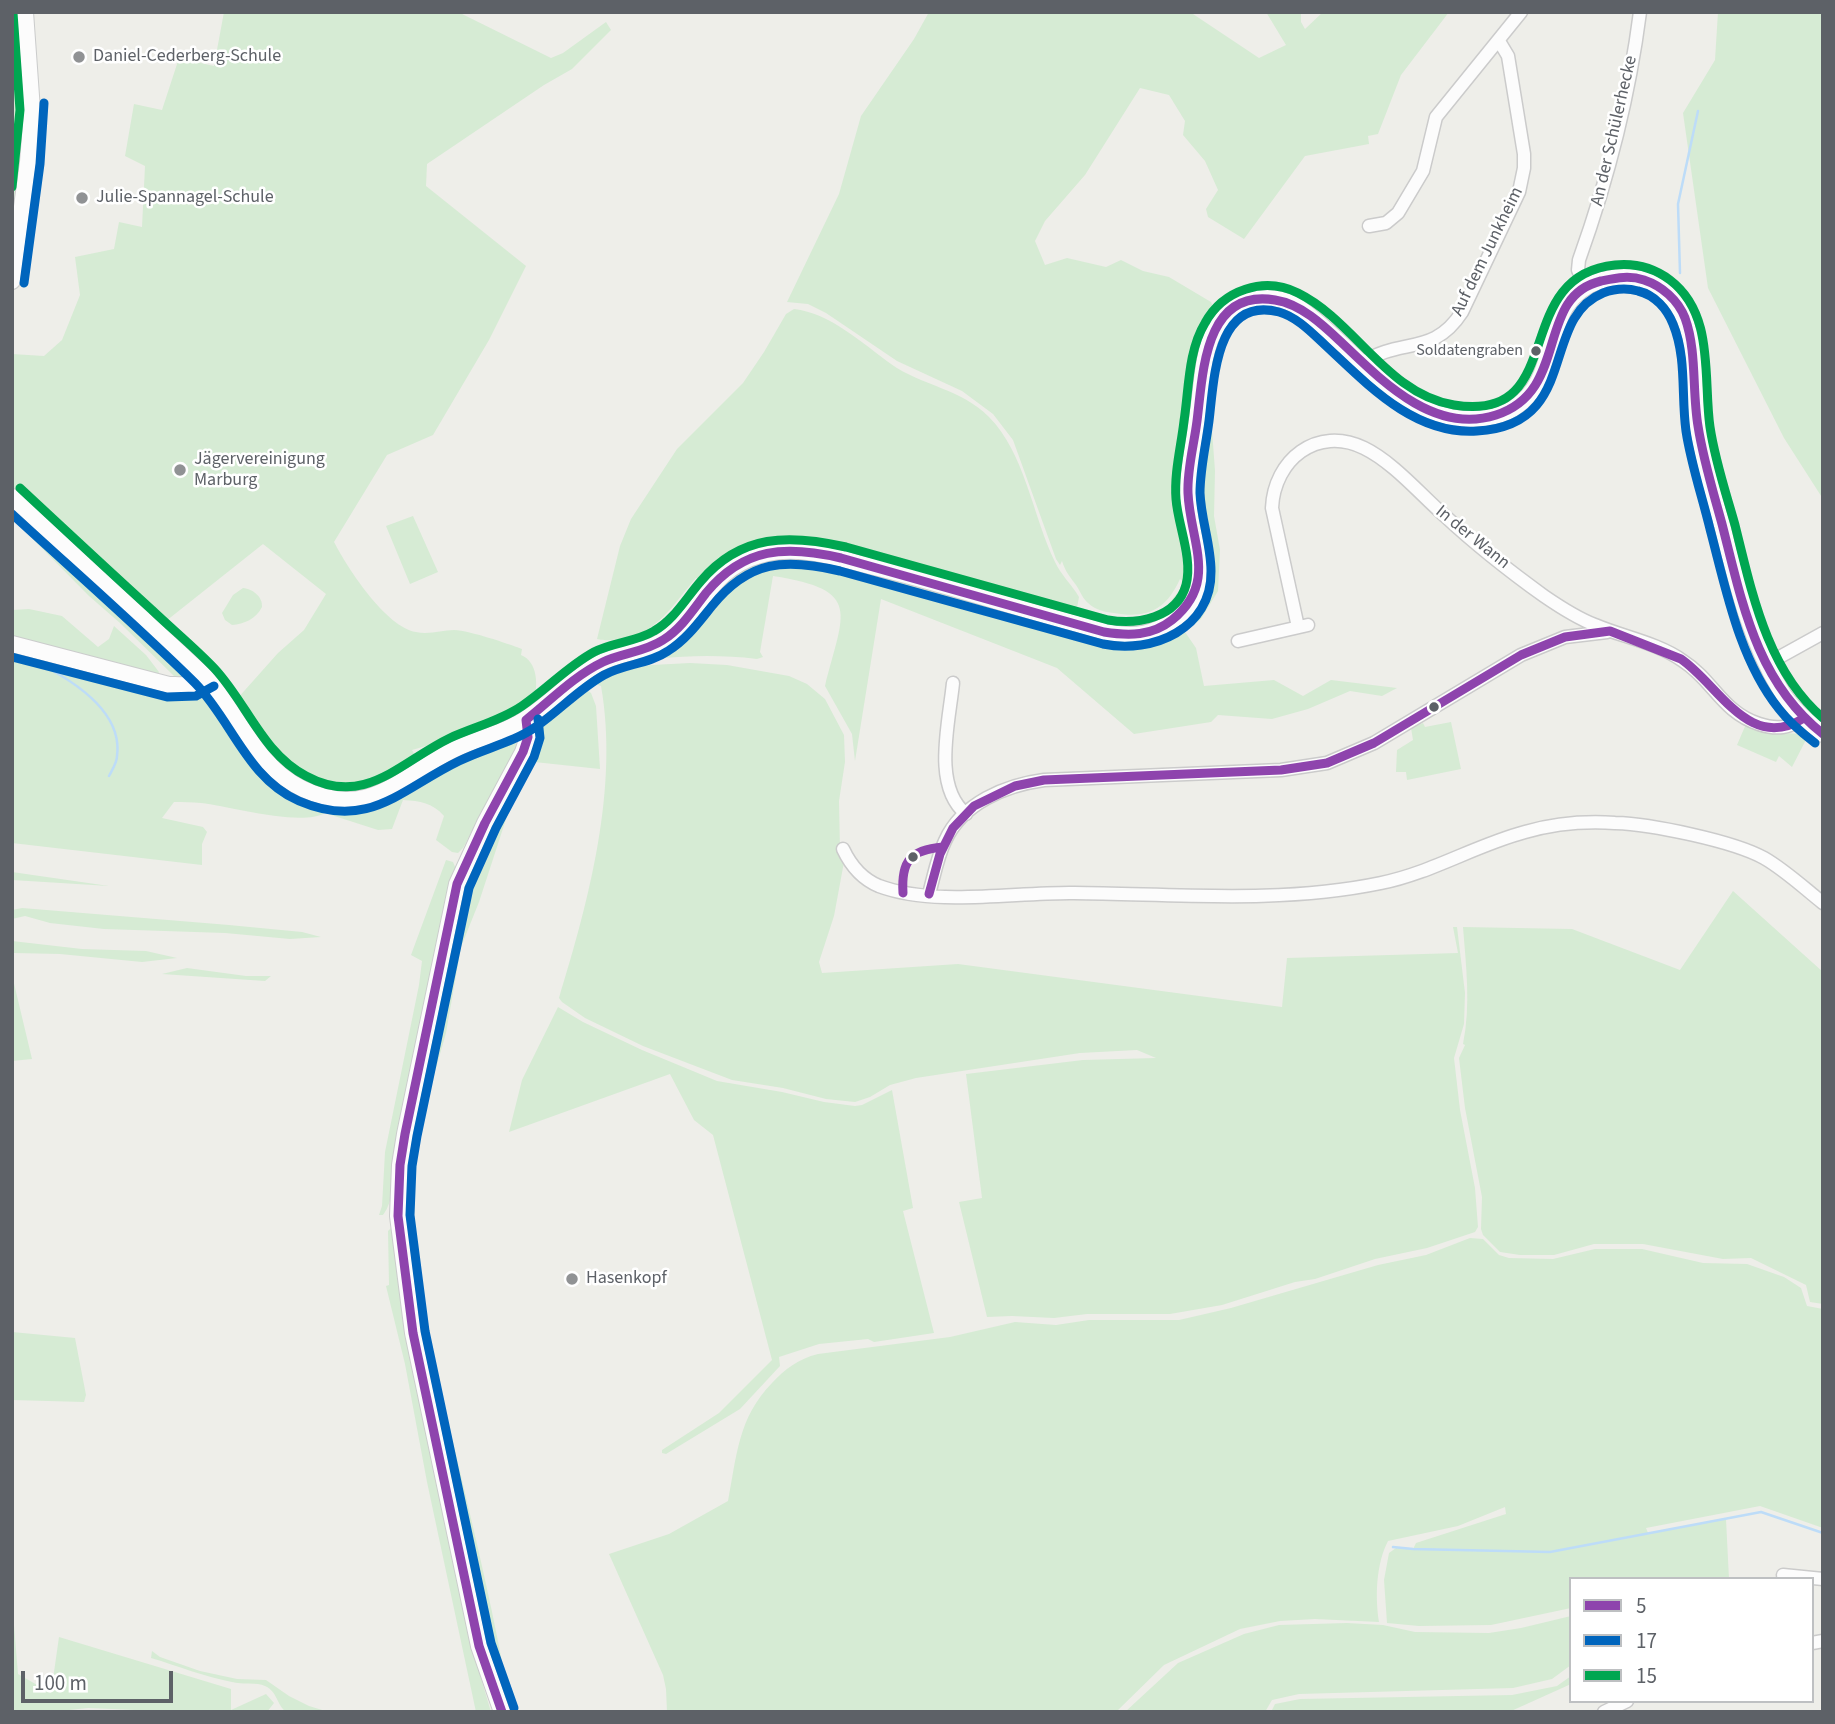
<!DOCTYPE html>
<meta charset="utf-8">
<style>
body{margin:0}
#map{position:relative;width:1835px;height:1724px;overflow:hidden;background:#eeeee9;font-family:"Source Sans 3",sans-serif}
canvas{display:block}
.frame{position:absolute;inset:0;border:14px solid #5d6167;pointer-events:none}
.legend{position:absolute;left:1569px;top:1577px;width:245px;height:126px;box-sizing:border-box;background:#fff;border:2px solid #bec0c2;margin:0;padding:9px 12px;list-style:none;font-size:21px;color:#5d6167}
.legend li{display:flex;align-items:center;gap:14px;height:35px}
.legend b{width:35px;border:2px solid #bec0c2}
.scale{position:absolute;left:21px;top:1671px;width:152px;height:32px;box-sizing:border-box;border:4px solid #5d6167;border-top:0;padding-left:9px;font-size:21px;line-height:24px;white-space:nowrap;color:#5d6167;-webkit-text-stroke:5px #fff;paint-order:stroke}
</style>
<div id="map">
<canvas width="1835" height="1724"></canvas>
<div class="frame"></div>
<ul class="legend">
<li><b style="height:9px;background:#8e44ad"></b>5</li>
<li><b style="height:9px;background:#0065bd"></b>17</li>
<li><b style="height:9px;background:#00a651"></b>15</li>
</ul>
<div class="scale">100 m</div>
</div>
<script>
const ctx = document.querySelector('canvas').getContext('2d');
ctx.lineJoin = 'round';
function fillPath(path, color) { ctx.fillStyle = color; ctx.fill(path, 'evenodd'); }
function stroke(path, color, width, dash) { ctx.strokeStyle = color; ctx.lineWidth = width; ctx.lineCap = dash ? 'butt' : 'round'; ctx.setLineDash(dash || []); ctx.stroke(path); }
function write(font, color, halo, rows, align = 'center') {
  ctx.font = font + ' "Source Sans 3",sans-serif'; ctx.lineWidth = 5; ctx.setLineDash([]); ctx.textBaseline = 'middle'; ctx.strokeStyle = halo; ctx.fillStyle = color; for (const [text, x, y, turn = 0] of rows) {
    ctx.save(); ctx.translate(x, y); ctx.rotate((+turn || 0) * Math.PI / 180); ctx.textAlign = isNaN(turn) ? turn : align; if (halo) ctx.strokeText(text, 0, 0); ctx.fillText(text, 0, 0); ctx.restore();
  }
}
const green = new Path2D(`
 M12,12L19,74L21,129L24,147L20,182L12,215Z
 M224,12H458L551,58L563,53L606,22L611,30L572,69L544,85L427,164L426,186L526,266L489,340L433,435L387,455L334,542C348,569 386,627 416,632C429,635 442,630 454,630C471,631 506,643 522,649L521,655C538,662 538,685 534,701L478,731L412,750L425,773L459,756L508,737L516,741V750L463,848L458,853L452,852L436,840L444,816C433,803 420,801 403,800L392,829L378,830L325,813C300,827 230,806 201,803C192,802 183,802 174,802L162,818L203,827L207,832L202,844V865L12,843V654L168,694L196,693L209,699L225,686L237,699L278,653L304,630L326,594L263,544L161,625L12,490V354L44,356L62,340L80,295L75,257L114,249L119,222L142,227L145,166L125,156L134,104L162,110L179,58L214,66Z
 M929,12H1190L1259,58L1286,45L1266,12H1301V22L1305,29L1323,12H1449L1401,75L1378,134L1368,136L1369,144L1305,156L1244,239L1208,217L1206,209L1218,190L1205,161L1183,135L1185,121L1169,95L1140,88L1085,175L1045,221L1035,241L1045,265L1067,258L1106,267L1121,260L1143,271L1169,277L1211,302L1216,313C1208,330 1199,344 1196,364C1193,390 1196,416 1185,440L1189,451C1192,487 1204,557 1191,589C1187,600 1175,610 1166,618L1161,613L1179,591L1183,581L1180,579C1166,610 1147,619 1114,613C1104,612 1096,610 1088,603C1083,599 1080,591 1076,585C1070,577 1065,571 1062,561L1060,565L1056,559L1013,440L993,414L962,391L897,361L826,313L808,304L787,302L839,194L861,116L914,39Z
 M1718,12H1823V499L1784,438L1708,288L1683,113L1715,60Z
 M794,309C830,313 862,343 891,364C922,386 960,388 989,417C1025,453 1033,517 1055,562C1061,575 1072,585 1079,597L1077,608L1093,615L1089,623L1045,611L944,577L813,545L769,546L684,612L661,636L624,650L622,642C660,635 677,609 699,580L696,578C673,604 658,634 620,639C612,640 605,641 597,639L620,546L631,519L677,449L743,383L764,352L786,314Z
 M1206,413L1211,416L1215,471L1214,516L1220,550L1218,591L1201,619L1185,632L1196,648L1204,686L1274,680L1303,696L1331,680L1397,688L1382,696L1350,691L1308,709L1272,719L1218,715L1211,722L1134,734L1057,668L881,599L855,761L852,734L825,686C843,613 864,590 773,576L760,652L763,657L757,659C706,653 659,657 609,665L632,657L719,586L751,563L781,556L843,564L1037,621L1046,625L1130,641L1203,590C1210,561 1200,538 1196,510C1192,476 1201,446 1206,413Z
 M12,507L94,587L178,660L186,673L183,678L174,676L120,623L89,596L12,518Z
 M413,516L438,572L410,584L386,526Z
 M243,588C253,589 263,597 262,607C256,619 244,624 232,625L225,620L222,613L233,595Z
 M29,609L62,616L98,647L109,639L114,626L146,655L159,672L158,675L12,637V610Z
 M690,663L727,665L789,676L807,684L825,699L844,735L845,762L839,801L840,850L844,862L834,916L819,962L822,973L958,964L1282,1007L1287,958L1458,953L1453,927H1457L1465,993L1464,1024L1454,1058L1460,1110L1475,1188L1478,1227L1475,1232L1427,1248L1375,1259L1315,1279L1295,1282L1222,1305L1170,1314H1087L1054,1318L1012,1316L987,1317L959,1202L982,1198L966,1074L1083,1060L1156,1058L1137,1050L1080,1053L916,1078L890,1085L870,1097L855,1102L826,1099L783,1088L732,1080L643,1046L585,1018L562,1002L559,998C589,900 619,788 601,686L598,685V679L603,672L652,665Z
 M582,686L591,693L596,706L600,769L525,761L479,902L461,947L446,1033L422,1117L412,1161V1197L407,1199L402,1196L404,1160L461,884L538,733C551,715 563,699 582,686Z
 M1451,722L1461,769L1407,780L1406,772H1396L1397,750L1413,740L1411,728L1423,723L1425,727Z
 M1746,724L1778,733L1809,734L1792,767L1779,756L1776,762L1737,745Z
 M446,860L453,862L456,869L394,1156C392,1175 395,1200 383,1215H379L382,1206L385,1152L419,985L422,961L411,955Z
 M12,872L109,886L12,880Z
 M1733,891L1823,972V1304L1810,1302L1806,1285L1751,1258L1723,1259L1643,1244H1594L1554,1255H1520L1500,1252L1483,1235L1481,1229L1482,1197L1465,1108L1459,1058L1465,1045L1463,1044C1471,1005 1466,966 1463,927L1572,929L1680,970Z
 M22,908L229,925L302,932L321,937L290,939L225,933L104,929L50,923L25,916L12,919V910Z
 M12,941L82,949L146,951L177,958L142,962L60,954L14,953L12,952Z
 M187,968L246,976H271L265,981L162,974Z
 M12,975L32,1059L12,1061Z
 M558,1007L583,1022L642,1050L717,1081L782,1092L824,1102L855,1106L862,1105L892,1090L913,1208L903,1211L934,1333L874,1342L868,1339L819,1344L779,1357L780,1366L740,1409L666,1454L662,1453V1450L719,1413L772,1360L713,1135L694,1120L670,1074L509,1132L522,1080Z
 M405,1205L412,1206C415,1287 434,1364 453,1442C474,1531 496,1621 511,1712H507L493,1680L422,1359Z
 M392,1227L405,1326L470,1641L491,1712H476L427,1482L405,1364L386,1286L389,1285L388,1231Z
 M1470,1238L1483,1239L1499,1255L1509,1258L1553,1259L1595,1249H1642L1703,1263L1747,1264L1784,1277L1801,1288L1807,1306L1823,1309V1528L1760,1506L1646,1528L1648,1533L1726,1519L1729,1579H1571V1608L1491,1625L1419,1626L1387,1623L1384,1580L1389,1553L1396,1548L1413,1549L1416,1543L1506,1514L1505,1507L1458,1526L1388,1541C1376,1564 1375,1597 1379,1622L1315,1619L1280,1621L1240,1629L1164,1665L1116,1712H667L666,1689L663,1675L609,1554L669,1534L728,1501C737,1455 738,1418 772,1383C785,1369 798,1359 818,1354L950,1337L1015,1322L1056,1325L1089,1320H1179L1231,1308L1378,1265L1426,1255Z
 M12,1332L75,1338L86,1395L84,1402L12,1400Z
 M1571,1616V1665L1552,1679L1513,1688L1299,1694L1272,1700L1265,1712H1125L1178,1663L1244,1634L1279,1625L1347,1623L1383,1625L1415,1632L1489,1633L1521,1628Z
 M12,1624L14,1625L18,1674L51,1693L59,1637L231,1689V1710L266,1694L274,1703L267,1712H182L88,1708L51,1712H12Z
 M152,1651L160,1657L200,1671L237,1679L266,1680L289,1696L309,1706L329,1712H286C277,1705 277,1691 265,1686C257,1682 242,1685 232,1682C205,1677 178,1666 151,1658Z
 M1571,1676V1684L1509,1712H1271L1275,1704L1300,1699L1512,1695L1557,1686Z`);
const stream = new Path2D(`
 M1680,273L1678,204L1698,111
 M42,665C75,682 123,713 117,756C117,763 112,770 109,776
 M1393,1547L1413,1549L1550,1552L1761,1512L1823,1533`);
const street = new Path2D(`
 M1369,226L1386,223L1398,213L1423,171L1436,117L1521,12
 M1586,287L1578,270L1579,260C1608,179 1629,98 1640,12
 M1362,363C1401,337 1433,357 1462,312L1519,192L1524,168V154L1508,56L1499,41
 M1298,627L1272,508C1274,460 1317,425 1364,448C1393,462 1421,495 1445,516C1474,543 1512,573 1544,596C1560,607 1577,618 1595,625C1623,637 1658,643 1683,661C1713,680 1722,712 1759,724C1777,730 1789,728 1804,718
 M1238,641L1308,625
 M1767,664L1823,633
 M953,683C949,723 932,786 966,814
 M843,849C851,866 862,879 879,886C936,907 1014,892 1074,893C1176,894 1280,904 1381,883C1431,873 1476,845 1525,832C1553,824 1586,821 1615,823C1651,824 1733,841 1764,858C1785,870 1804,888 1823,903
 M929,894C934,876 937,858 945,841C962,803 1006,785 1044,780L1281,770L1327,763L1374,743L1521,655L1565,637L1607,632
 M1783,1575L1823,1579
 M1812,1643L1823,1641
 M1604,1712L1627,1701`);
const secondary = new Path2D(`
 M12,281L28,162L32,110L25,12
 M12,497L206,677C238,714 257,768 303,789C369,820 397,779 451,751C476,738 507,733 530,716C554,700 574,677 600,663C622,651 649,653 669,636C703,608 712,568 760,555C796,544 834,557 870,566C939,582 1005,605 1074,623C1102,631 1130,642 1158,629C1225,597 1191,550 1188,498C1187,469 1195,440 1198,411C1202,387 1202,361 1211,338C1216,326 1223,316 1234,308C1251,296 1274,295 1293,304C1307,312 1320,324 1332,335C1370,370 1411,417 1467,419C1484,419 1500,417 1514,408C1566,375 1536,300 1602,280C1618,276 1635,275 1650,282C1671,292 1682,308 1688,329C1697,358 1693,396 1698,428C1703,461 1713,493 1722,525C1736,580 1750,640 1780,689C1790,707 1807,721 1823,734
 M12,644L169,685C183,685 196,687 206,677
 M502,1712L479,1646L413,1333L398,1216L400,1165L405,1134L457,884L485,823L523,752L528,737L526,720`);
const bus1 = new Path2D(`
 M526,720C551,700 574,676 603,662C622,653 645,652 663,640C681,629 693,610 706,593C744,547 786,545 841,558L1104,632C1129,636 1152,636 1172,620C1219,582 1190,542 1188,493C1187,469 1194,445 1197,421C1203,374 1204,288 1275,300C1301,304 1323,325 1341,342C1382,381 1434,435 1496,415C1571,391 1534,297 1601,281C1616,278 1629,275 1644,280C1662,286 1678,300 1685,318C1697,351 1692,391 1698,426C1703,459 1713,491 1722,524C1742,602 1756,681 1823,734
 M903,893C901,861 910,850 943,847
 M929,894L940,854L953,828L974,806L1015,786L1044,780L1281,770L1327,763L1374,743L1521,655L1565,637L1610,631L1681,659C1719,685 1749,753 1804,718
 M502,1712L479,1646L413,1333L398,1216L400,1165L405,1134L457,884L485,823L523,752L528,737L526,720`);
const bus2 = new Path2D(`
 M24,283L40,164L44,103
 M12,514C73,570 136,625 195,683C232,721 247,778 299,801C369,831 401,789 459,761C485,748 513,743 537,726C560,710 579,689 604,675C624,664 649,664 668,651C686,640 699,622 712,606C749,560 785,558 840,571L1103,644C1153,654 1212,629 1211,571C1211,545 1201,519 1200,493C1200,469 1206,445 1209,421C1214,382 1215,295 1279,312C1297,317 1312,333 1325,345C1368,385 1414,435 1477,431C1581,425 1539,319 1603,293C1614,289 1627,288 1638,291C1655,295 1667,309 1673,324C1687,358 1681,396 1686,431C1691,464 1702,496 1710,529C1726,589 1739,659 1779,709C1789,722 1802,733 1815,743
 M12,657L167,697L196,696L214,686
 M514,1708L491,1643L425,1331L410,1215L412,1166L417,1136L469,888L496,828L534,757L540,738L538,719`);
const bus3 = new Path2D(`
 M12,187L20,110L13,13
 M20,488C64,529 108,570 152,610C173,630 195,648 214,668C247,703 262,753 306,776C365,808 400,762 450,738C474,727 500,721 522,706C547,689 568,666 594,652C613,642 636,642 654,631C674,620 686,598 701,581C741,534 789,534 846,547L1108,620C1137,625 1177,618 1186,585C1193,558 1178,526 1176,499C1174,473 1181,447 1184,421C1189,389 1188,351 1205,323C1223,290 1264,276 1298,293C1355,321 1387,394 1454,405C1570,424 1508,276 1615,265C1635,263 1654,268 1670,280C1715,314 1703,378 1710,427C1715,461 1726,493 1735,525C1752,593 1767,670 1823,718`);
const markers = [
 [79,57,7,"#909294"],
 [82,198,7,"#909294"],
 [1536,351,6,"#5d6167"],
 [180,470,7,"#909294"],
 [1434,707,6,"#5d6167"],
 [913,857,6,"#5d6167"],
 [572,1279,7,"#909294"]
];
const busNames = [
 ["Soldatengraben",1523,351]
];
const poiNames = [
 ["Daniel-Cederberg-Schule",93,57],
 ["Julie-Spannagel-Schule",96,198],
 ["Jägervereinigung",194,460],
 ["Marburg",194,481],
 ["Hasenkopf",586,1279]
];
const streetNames = [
 ["An der Schülerhecke",1615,131,-77],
 ["Auf dem Junkheim",1488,252,-64],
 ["In der Wann",1472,538,39]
];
fillPath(green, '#d6ebd4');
stroke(stream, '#bddcf8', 2.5);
stroke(street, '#cbcbcb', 15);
stroke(secondary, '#cbcccc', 18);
stroke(street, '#fcfcfc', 12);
stroke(secondary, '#fcfcfc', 16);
stroke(bus1, '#8e44ad', 9);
stroke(bus2, '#0065bd', 9);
stroke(bus3, '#00a651', 9);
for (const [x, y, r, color] of markers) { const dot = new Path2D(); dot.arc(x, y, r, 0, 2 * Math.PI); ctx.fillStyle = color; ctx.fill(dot); stroke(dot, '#fff', 2.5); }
write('16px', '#5d6167', '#fff', busNames, 'right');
write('18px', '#5d6167', '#fff', poiNames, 'left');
write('18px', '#5d6167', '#fff', streetNames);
</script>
